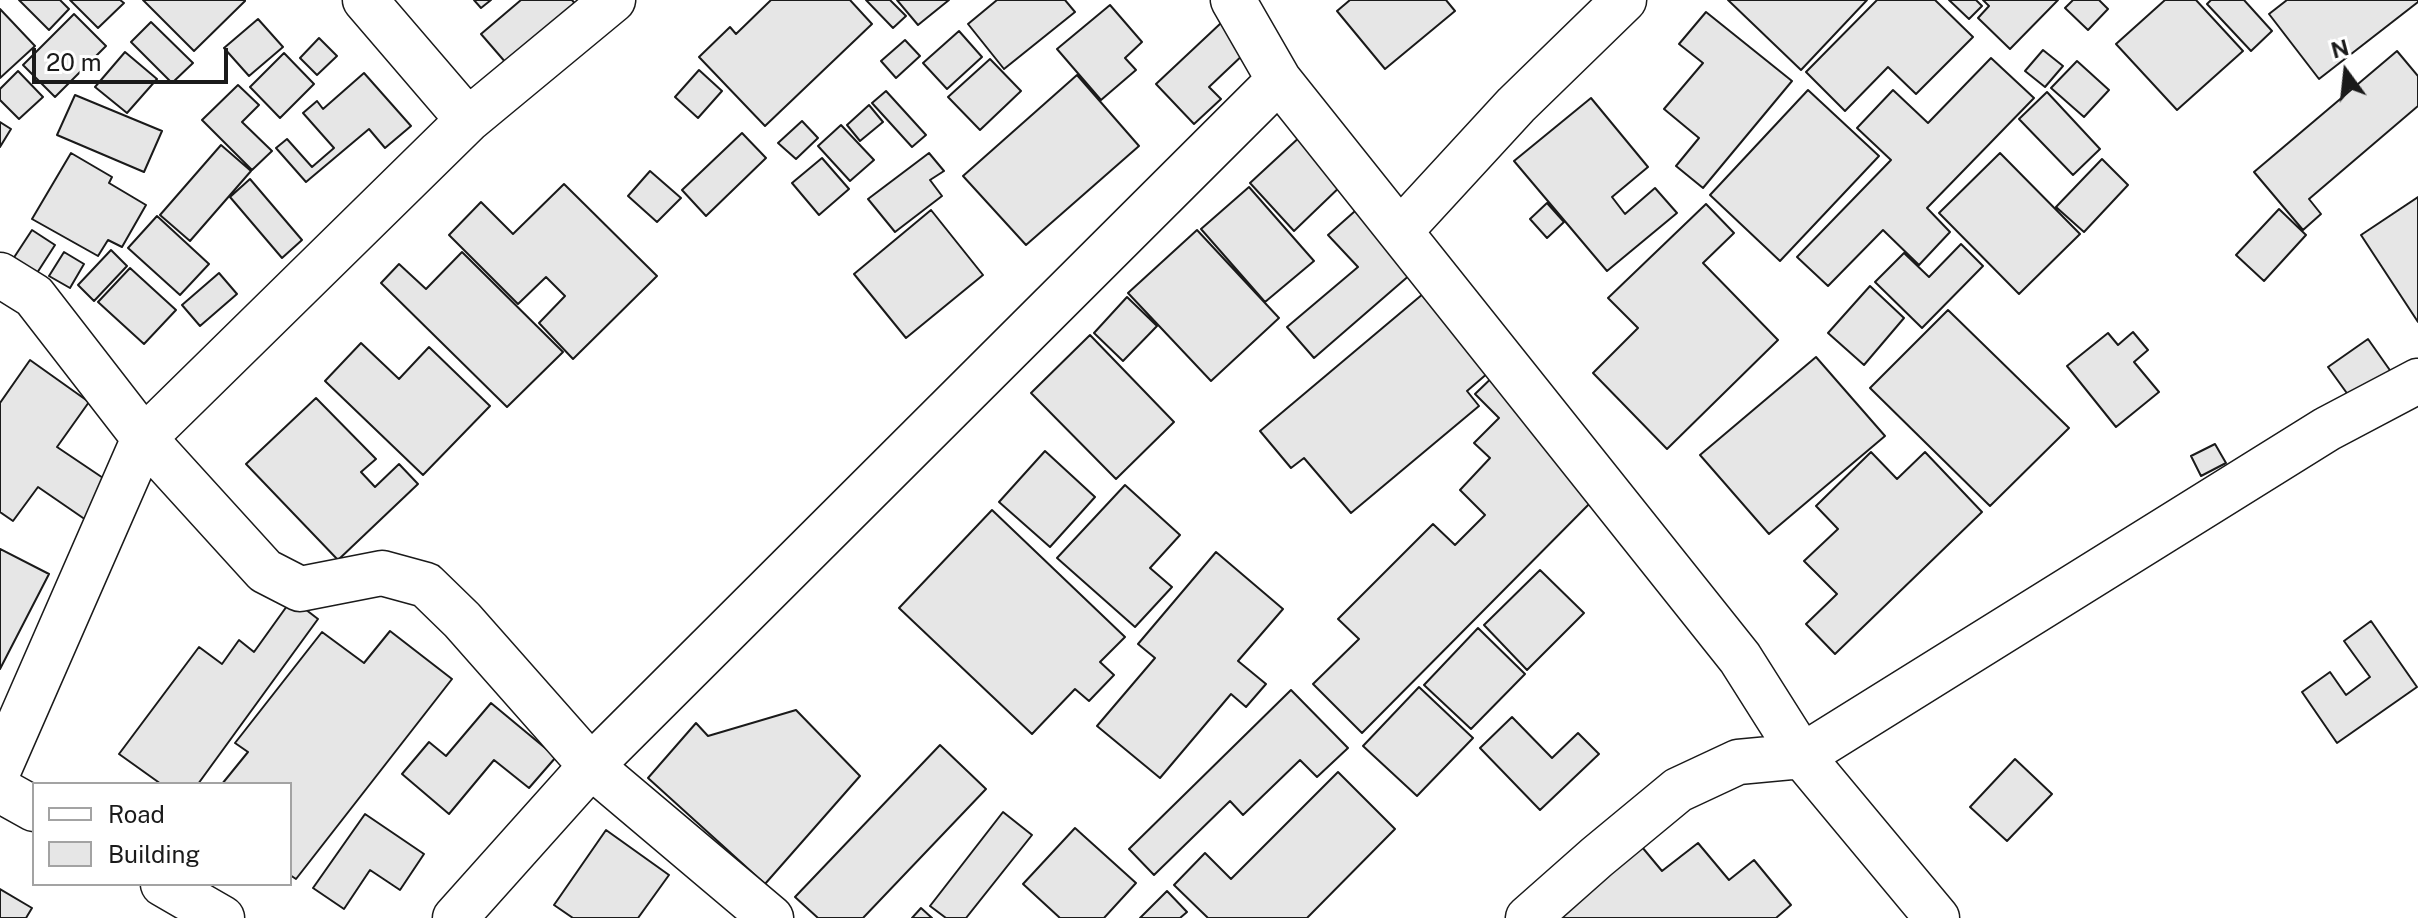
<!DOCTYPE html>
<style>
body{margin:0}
#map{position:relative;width:2418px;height:918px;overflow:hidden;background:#fff;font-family:"Public Sans",sans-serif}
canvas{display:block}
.legend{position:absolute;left:32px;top:782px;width:260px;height:104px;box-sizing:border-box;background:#fff;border:2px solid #a3a3a3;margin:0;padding:10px 14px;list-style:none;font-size:24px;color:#1a1a1a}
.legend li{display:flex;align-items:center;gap:16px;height:40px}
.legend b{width:40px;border:2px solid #a3a3a3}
.north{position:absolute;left:2306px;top:32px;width:80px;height:80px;-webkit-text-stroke:6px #fff;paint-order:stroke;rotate:345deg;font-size:22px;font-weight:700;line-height:32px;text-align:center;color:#1a1a1a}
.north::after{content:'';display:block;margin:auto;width:28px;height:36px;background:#1a1a1a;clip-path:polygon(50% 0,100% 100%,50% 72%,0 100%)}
.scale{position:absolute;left:32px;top:48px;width:196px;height:36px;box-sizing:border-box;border:4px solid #1a1a1a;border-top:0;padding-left:10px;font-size:24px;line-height:28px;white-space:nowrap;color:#1a1a1a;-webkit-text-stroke:6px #fff;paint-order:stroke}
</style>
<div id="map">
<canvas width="2418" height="918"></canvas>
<ul class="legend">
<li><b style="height:10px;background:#fff"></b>Road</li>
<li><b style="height:22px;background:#e6e6e6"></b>Building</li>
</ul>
<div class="north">N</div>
<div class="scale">20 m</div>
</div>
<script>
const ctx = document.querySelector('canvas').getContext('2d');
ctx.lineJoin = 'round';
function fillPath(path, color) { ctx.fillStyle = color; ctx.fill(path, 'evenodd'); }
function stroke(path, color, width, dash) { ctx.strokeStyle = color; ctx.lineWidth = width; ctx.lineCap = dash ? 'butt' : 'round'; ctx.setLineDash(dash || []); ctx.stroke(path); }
const building = new Path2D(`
 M19,0H60L69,9L49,30Z
 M70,0H120L124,3L98,28Z
 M143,0H245V1L194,51Z
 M474,0H491L481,8Z
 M521,0H572L582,12L513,71L481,34Z
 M771,0H850L872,24L765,126L699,57L730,27L736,34Z
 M866,0H890L906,16L893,28Z
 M897,0H949L918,25Z
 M997,0H1065L1075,12L1004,69L968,24Z
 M1350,0H1446L1455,11L1385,69L1337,11Z
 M1728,0H1867L1801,70Z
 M1877,0H1935L1973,37L1916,94L1888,67L1845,111L1806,72Z
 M1949,0H1976L1982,6L1969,19Z
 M1983,0H2058L2010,49L1978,18L1989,6Z
 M2073,0H2099L2108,9L2088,30L2065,8Z
 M2165,0H2196L2243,51L2177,110L2116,44Z
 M2211,0H2244L2272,31L2251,51L2207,4Z
 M2287,0H2418V2L2319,79L2269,14Z
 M1110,5L1142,42L1125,58L1136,70L1101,100L1057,49Z
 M0,9L35,46L0,78Z
 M1706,12L1792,81L1703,188L1676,166L1699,138L1664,109L1703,63L1679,44Z
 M74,14L106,46L55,97L23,65Z
 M258,19L283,47L249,76L224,48Z
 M151,22L193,63L172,83L131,42Z
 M1221,23L1247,51L1209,87L1221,99L1194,124L1156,84Z
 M959,31L982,57L947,89L923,63Z
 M319,38L337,56L317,75L300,58Z
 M905,40L920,56L896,78L881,61Z
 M2043,50L2063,66L2045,87L2025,71Z
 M2397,51L2418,76V106L2309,199L2321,214L2303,230L2254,172Z
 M125,52L157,79L127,113L95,87Z
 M284,53L314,84L280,118L250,87Z
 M1991,58L2034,98L1927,208L1950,232L1919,265L1883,230L1828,286L1797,257L1891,160L1857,128L1893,90L1928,123Z
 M990,59L1021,91L980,130L948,97Z
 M2077,61L2109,90L2084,117L2051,88Z
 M699,70L722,91L698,118L675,97Z
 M18,71L43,97L19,119L0,100V89Z
 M364,73L411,126L385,148L369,129L306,182L276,148L287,139L312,167L334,148L303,113L317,101L323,109Z
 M1077,75L1139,146L1026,245L963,176Z
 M238,85L259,105L242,122L272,151L252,170L202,120Z
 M1808,90L1879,156L1780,261L1710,195Z
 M886,91L926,135L912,147L872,103Z
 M2047,92L2100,149L2073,175L2019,119Z
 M75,95L162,131L144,172L57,135Z
 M1591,98L1648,167L1612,197L1625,214L1655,188L1677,213L1607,271L1514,161Z
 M869,105L883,122L860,141L847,125Z
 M802,121L818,138L796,159L778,143Z
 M0,122L11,129L0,147Z
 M841,125L874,160L850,181L818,146Z
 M742,133L766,158L706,216L682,190Z
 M1303,134L1346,181L1294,231L1250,183Z
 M221,145L251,171L190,241L160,215Z
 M71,153L112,177L109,183L146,205L122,247L108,240L98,256L32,219Z
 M929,153L944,171L930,180L942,196L895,232L868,199Z
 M2000,153L2080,234L2019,294L1939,213Z
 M822,158L849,189L819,215L792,183Z
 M2102,159L2128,185L2084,232L2056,207Z
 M650,171L681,198L657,222L628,196Z
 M250,179L302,240L282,258L230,197Z
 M564,184L657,276L573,359L539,323L565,296L546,277L518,304L449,235L481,202L513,234Z
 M1249,187L1314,261L1265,302L1201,229Z
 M2418,197V322L2361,235Z
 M1547,203L1564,222L1547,238L1530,219Z
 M1363,204L1419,267L1314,358L1287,327L1358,267L1328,235Z
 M1706,204L1734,233L1703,263L1778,340L1667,449L1593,373L1638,328L1608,298Z
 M2279,209L2306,235L2264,281L2236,255Z
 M931,210L983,275L906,338L854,274Z
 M157,216L209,264L180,295L128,248Z
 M32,230L55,245L37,273L13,259Z
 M1197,230L1279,318L1211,381L1128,293Z
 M1961,244L1983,266L1922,328L1875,282L1904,253L1929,277Z
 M111,250L127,266L94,301L78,285Z
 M64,252L84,264L70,288L49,276Z
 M462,252L563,352L507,407L381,283L399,264L426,289Z
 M130,268L176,310L144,344L98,302Z
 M219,273L237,294L200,326L182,305Z
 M1870,286L1904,318L1864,365L1828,333Z
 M1430,288L1496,366L1467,391L1479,406L1351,513L1304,458L1291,468L1260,431Z
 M1127,297L1157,326L1123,361L1094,333Z
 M1948,310L2069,428L1990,506L1870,388Z
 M2133,332L2148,350L2134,362L2159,392L2116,427L2067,366L2108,333L2118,345Z
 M1090,335L1174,422L1116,479L1031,393Z
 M2368,339L2394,376L2354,403L2328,367Z
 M361,343L399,379L429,347L490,406L423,475L325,381Z
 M1816,357L1885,436L1769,534L1700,455Z
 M30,360L89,402L57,447L112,484L86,520L38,487L13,521L0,512V403Z
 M1502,368L1604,489L1362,733L1313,684L1359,639L1338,619L1433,524L1455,545L1485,515L1460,490L1490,458L1474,443L1499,418L1475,394Z
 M316,398L376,459L361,472L375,487L399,464L418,484L338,560L246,464Z
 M2215,444L2226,463L2201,476L2191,456Z
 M1045,451L1095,497L1050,547L999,502Z
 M1871,452L1897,479L1925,452L1982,512L1835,654L1806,624L1837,594L1804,561L1838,529L1816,506Z
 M1125,485L1180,535L1150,568L1172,587L1135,627L1057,558Z
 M992,510L1125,637L1100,662L1114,675L1089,701L1075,689L1032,734L899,608Z
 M0,549L49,574L0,669Z
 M1216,552L1283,609L1238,661L1266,684L1246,707L1231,694L1160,778L1097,726L1155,658L1138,644Z
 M1540,570L1584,613L1527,670L1484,625Z
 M292,599L318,619L198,784H161L119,754L199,647L222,664L239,640L254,652Z
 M2371,621L2417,687L2337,743L2302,692L2330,672L2346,695L2370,677L2344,641Z
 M1478,628L1525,674L1471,729L1424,685Z
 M390,631L452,679L296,879L290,875V784H222L248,752L235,743L322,632L364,663Z
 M1419,687L1473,738L1417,796L1363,746Z
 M1291,690L1348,748L1317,777L1300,760L1243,815L1230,801L1154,875L1129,849Z
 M491,703L556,757L529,788L494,760L449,814L402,774L429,742L446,756Z
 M796,710L860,776L765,884L648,778L696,723L708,736Z
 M1512,717L1552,758L1578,733L1599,754L1540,810L1480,748Z
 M940,745L986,789L863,918H818L795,897Z
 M2015,759L2052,794L2007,841L1970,807Z
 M1338,772L1395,829L1307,918H1208L1174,885L1205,853L1231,879Z
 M1003,812L1032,835L966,918H946L930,906Z
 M365,814L424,854L400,890L370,870L344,909L313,888Z
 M1075,828L1136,883L1104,918H1060L1023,884Z
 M606,830L669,875L638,918H573L554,905Z
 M1637,841L1662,871L1698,843L1729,880L1754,860L1791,905L1776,918H1564L1555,908Z
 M0,889L32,908L26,918H0Z
 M1167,891L1187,912L1180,918H1140Z
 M921,908L932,918H912Z`);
const minor = new Path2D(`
 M365,0L468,120
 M1233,0L1279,80L1740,658L1802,756L1937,918
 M1400,231L1516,105L1624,0
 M0,275L34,296L144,438L265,571L300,589L382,573L426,585L462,620L591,766L771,918
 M0,767L144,438L468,120L613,0
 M0,790L34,809
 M163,884L222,918
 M455,918L591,766L1279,80
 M1528,918L1597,857L1678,790L1738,762L1802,756L2327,429L2418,381`);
fillPath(building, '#e6e6e6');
stroke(building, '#1a1a1a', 2);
stroke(minor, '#1a1a1a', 47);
stroke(minor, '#fff', 44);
</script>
